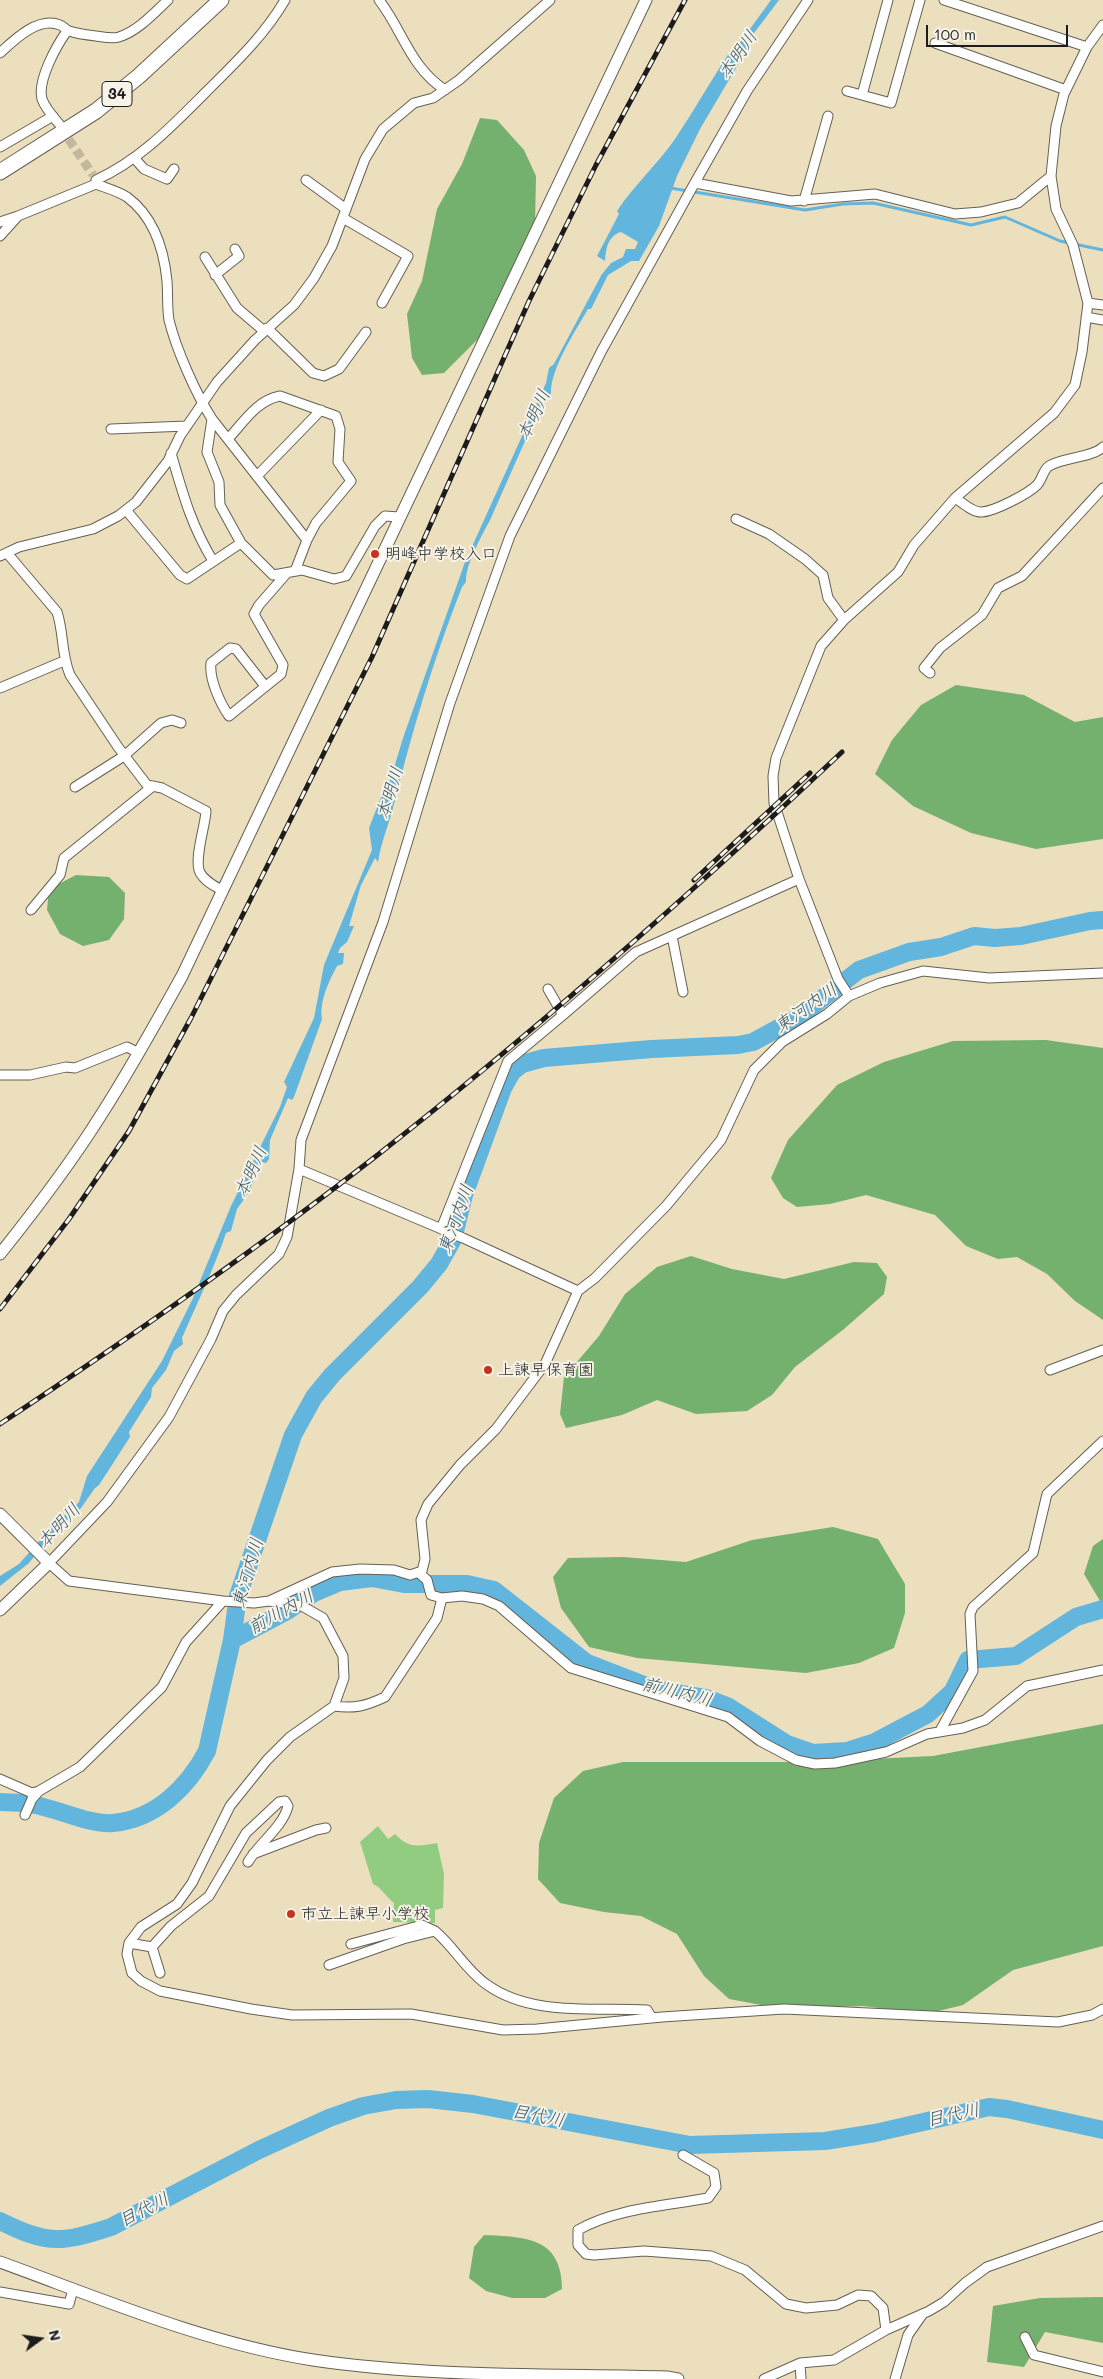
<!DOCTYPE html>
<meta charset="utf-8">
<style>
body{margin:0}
#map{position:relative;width:1103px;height:2379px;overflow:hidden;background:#ecdfbe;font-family:Mali,sans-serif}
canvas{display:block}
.north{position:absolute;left:15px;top:2314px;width:50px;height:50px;-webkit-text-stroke:4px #f7f3e8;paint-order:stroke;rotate:76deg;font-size:14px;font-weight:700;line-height:20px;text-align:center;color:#1c1c1c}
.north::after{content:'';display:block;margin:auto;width:18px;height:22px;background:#1c1c1c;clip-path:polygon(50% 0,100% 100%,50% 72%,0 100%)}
.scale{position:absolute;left:926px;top:25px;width:142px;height:22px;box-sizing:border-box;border:2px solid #1c1c1c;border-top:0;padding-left:6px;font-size:15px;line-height:18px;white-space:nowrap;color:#1c1c1c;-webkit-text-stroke:4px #f7f3e8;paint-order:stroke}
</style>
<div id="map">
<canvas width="1103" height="2379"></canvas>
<div class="north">N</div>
<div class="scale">100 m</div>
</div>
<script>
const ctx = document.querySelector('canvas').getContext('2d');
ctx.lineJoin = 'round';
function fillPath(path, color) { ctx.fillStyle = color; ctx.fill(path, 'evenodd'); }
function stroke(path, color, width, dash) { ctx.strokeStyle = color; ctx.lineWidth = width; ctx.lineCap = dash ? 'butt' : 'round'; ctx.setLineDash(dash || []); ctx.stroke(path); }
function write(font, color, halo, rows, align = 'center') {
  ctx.font = font + ' Mali,"Klee One",sans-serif'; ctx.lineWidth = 4; ctx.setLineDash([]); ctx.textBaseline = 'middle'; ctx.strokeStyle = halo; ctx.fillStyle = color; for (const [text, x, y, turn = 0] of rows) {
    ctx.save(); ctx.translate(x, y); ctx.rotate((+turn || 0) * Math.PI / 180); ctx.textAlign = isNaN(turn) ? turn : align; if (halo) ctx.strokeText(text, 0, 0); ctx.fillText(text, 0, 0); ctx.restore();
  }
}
const green = new Path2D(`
 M378,1826L388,1839L395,1834C409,1849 418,1846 437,1843L444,1874L443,1908L435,1910V1923L393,1922L394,1903C386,1897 382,1888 373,1884L360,1842Z`);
const forest = new Path2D(`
 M480,118L497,120L524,150L536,176L535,225L486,331L444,373L422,375L412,358L407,314L422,281L437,209L462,164Z
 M956,685L1024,695L1075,722L1103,717V839L1036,849L971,833L913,806L875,774L892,740L921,705Z
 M76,875L109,877L125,893L124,919L109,940L83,946L60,934L47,910L49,889Z
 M1046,1040L1103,1048V1320L1075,1301L1047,1274L1017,1257L998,1259L966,1246L935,1215L866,1195L830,1204L797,1207L783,1198L771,1178L788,1140L837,1085L884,1062L953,1041Z
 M691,1256L732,1269L784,1279L854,1262L877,1263L887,1277L884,1294L844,1329L795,1367L772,1395L747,1411L696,1414L657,1400L622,1415L566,1428L560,1414L564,1377L599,1336L625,1294L657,1267Z
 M833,1527L878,1539L905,1584V1613L894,1648L859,1663L806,1673L637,1658L589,1647L561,1608L553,1577L568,1558L623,1557L686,1562L752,1540Z
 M1103,1539V1606L1084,1574L1093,1546Z
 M1103,1724V1946L1013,1970L963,2005L926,2014L863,2006L783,2009L729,1999L704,1976L677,1934L641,1916L604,1912L560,1903L538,1879L539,1843L554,1798L583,1771L623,1762H811L933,1756Z
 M484,2235C525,2237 562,2237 562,2289L545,2298H512L486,2291L469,2278L474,2247Z
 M1103,2297V2343L1045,2332L1024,2367L987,2362L993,2306L1040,2298Z`);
const water = new Path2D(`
 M771,0H779L745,45L749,46L700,129L677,176L659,226L639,261H631L608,275L591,309H588C575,332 550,369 551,394L546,395C527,436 509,477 491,518C483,534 465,564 466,582L462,587C434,658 412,731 394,804C389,825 381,841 378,862L375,858L361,885L349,926H354L347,942L340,948L338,953H344L343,964L337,966C329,981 319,1002 322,1019L294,1097L292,1100L288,1098L270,1140L269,1159L266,1163L262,1162L247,1195L237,1209L231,1231L226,1233C214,1269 197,1303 182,1338L183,1344L174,1351L166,1370L152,1388L151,1397L129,1432L130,1437L99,1485L95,1488L81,1508L51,1535L29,1563L0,1586V1576L19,1564L49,1530L79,1502L87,1476L162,1361L193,1298L231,1206L280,1107L287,1087L284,1082L314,1018L324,965L372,850L369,828L380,800L391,778L403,738L465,562L546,383L549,368L554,364L602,274L611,263L623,257L626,249H635L638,242L621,232C608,236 606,248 605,261L597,256L619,214L617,211C634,185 657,165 675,139C695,109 713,77 733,47L739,44Z`);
const stream = new Path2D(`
 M670,188L805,210L843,204L873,203L971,225L1005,217L1060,241L1103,250`);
const river = new Path2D(`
 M232,1640L287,1611L314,1593L340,1582L372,1578L404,1584H467L494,1590L587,1663L654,1689L706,1698L729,1707L787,1744L813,1753L847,1751L875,1742L928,1714L953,1691L968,1660L1016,1656L1076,1617L1103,1609
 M0,1802C11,1803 23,1802 35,1805C58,1809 90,1825 113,1823C156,1819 188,1787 207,1751L232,1640L238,1596L293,1435L314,1397L332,1375L420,1287L439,1264L453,1239L464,1195L503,1088L512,1072L522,1064L544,1058L652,1049L738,1045L753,1042L797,1018L859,970L909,952L941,947L974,936L995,938L1021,936L1090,921L1103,920
 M0,2221C47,2245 62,2243 111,2227L259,2150L329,2118L363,2106L396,2100L428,2099L473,2104L690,2145L825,2141L875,2133L989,2107L1007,2109L1103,2130`);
const minorTunnel = new Path2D(`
 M61,128L93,175`);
const minor = new Path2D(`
 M379,0C403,31 410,67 445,90
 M808,0L747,91L693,186L601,352L510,536L450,703L383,922L301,1140L299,1169L287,1237L279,1254L236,1295L223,1311L211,1339L169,1417L107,1502L49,1563L69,1581L223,1601L254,1603L269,1601L302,1606L323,1618L343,1656L344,1678L334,1706L290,1737L267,1760L230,1806L192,1883L177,1904L141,1927L129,1943L127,1954L132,1973L141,1981L160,1991L251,2009L292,2015L411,2014L503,2030L537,2029L662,2017L784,2009L1058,2022L1092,2015L1103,2009
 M944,0L1087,47
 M935,43L1066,90
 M0,53C14,40 38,16 60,25C63,26 66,30 69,31C78,34 87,35 96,36C103,37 112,39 119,37C138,31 154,13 168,0
 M847,91L891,103L920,0
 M862,95L888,0
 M60,125C54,118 45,108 42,99C37,80 57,45 67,31
 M0,147L53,116
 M135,159L144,169L167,179L174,169
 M96,180C140,160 172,126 206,92C235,63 264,36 285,0
 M306,180L346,209
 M695,183L791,201L875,194L955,214L981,212L1018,203L1051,176
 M804,201L828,116
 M343,218L408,256L382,303
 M0,222L18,216
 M0,236L18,216L96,184C106,188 118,191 127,197C154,217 164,250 167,281C168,294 167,308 169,320C176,349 196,394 212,419L207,452L219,482L220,505L241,543L273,575L302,570L334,579L346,576L375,526L385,516L399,517
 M205,257L237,308L264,331
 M215,275L239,256L235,249
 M1088,303L1103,305
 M1086,317L1103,320
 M267,328L313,373L324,376L339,369L366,332
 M212,419L307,540L295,571
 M111,429L187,426
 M228,439C243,423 257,400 280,396L336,416L340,429L338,462L351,481L316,523L307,540
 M171,453C183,494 191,525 213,561
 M257,476L321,410
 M955,498C962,502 973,513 982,512C995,511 1028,494 1037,485C1042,480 1043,470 1049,466C1065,457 1091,458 1103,447
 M126,510L180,575L187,579L241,543
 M736,519L769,534L805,559L823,575L828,598L844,620
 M7,553L57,612C64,633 61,654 70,675L118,747L147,785L162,788L206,811C205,827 195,855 199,870C202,880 215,886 223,891
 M0,556L19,547L93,529L118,516L136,502L168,461L180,436L217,382L255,340L294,305L314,278L332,246L365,159L383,129L414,103L433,98L459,80L550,0
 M930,673L924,668L940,648L982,615L998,588L1022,576L1103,488
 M265,686L236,649L230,648L211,663C209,679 220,703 229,716L281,674L283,665L254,614L259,605L287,573
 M0,688L64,661
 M75,787L124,756L161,723L172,720L181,723
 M31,910L60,875L64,858L153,786
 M672,936L683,992
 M548,989L563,1015L636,952L799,879
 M849,996L838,979L799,879L774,803L773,776L776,758L821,646L844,620L898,572L914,545L955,498L1054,413L1075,385L1082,352L1088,303L1073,245L1056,209L1051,176L1056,126L1064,94L1087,47L1103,25
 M0,1075H30L66,1067L75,1068L127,1047L139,1053
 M299,1169L463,1238L578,1291
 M441,1229L508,1061L563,1015
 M1050,1370L1103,1350
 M419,1573L427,1580L431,1595L442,1598L462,1596L483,1599L499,1606L571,1668L728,1717L760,1741L796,1760L815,1764L835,1763L886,1752L927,1734L963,1728L985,1720L1027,1686L1103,1670
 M269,1601L332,1572L360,1569L394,1570L410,1575L422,1571L425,1559L421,1520L428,1504L460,1465L496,1429L545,1364L578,1291L595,1278L666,1206L721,1140L754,1070L782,1042L827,1014L849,996L880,983L923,971L989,978L1103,973
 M334,1706C354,1709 366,1706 385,1697L437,1618L442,1598
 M940,1731L973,1671L970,1614L973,1607L1033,1553L1047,1494L1103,1441
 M0,1779L32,1793L39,1791
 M25,1815L32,1799L39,1791L80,1767L162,1687L186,1642L223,1601
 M253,1854L316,1830L326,1828
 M129,1943L152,1947L160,1973
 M351,1944L422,1925L435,1931
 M152,1947L171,1926L209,1896L246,1833L279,1802L285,1801L288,1806C283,1827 259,1843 248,1862
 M329,1965L403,1939L435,1931C454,1947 466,1970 486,1984C531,2017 595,2007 647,2010L652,2018
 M683,2155L714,2173L716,2187L708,2198C666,2206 616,2208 578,2230V2245L586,2254L594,2255L644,2251L711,2256L745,2270L786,2304L806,2308L837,2305L858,2295L871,2296L883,2308L886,2330
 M0,2292L69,2304L73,2289
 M1025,2337L1034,2355L1103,2372
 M800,2363L801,2379
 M764,2379L800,2363L834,2360L886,2330L929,2311L944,2302L965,2283L987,2267L1103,2226
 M895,2379L908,2335L922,2315`);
const tertiary = new Path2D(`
 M0,1254C36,1209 71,1163 101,1115C130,1070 156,1023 182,976L646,0
 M0,1514L49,1563L0,1610
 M0,2262C102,2299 205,2343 313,2360C427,2377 551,2374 667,2377L678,2379`);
const trunk = new Path2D(`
 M0,172L96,111L139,76L221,0`);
const rail = new Path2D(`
 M694,880L810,773
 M0,1309L69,1219L129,1131L191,1018L372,657L529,301L596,165L685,0
 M0,1424C128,1339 254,1251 375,1157C538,1029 692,893 842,752`);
const markers = [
 [375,554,5,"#c8321e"],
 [488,1370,5,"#c8321e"],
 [291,1914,5,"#c8321e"]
];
const shields = [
 [117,94,30]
];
const shieldNames = [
 ["34",117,94]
];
const poiNames = [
 ["明峰中学校入口",385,554],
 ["上諫早保育園",498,1370],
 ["市立上諫早小学校",301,1914]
];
const waterNames = [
 ["本明川",738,55,-55],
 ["本明川",534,415,-65],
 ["本明川",390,793,-73],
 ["東河内川",806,1008,-35],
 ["本明川",251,1172,-66],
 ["東河内川",456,1219,-70],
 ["本明川",59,1526,-47],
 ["東河内川",248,1573,-74],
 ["前川内川",281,1612,-29],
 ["前川内川",677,1692,14],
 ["目代川",953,2115,-12],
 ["目代川",538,2116,11],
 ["目代川",144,2210,-27]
];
fillPath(green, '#91cc80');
fillPath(forest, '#74b06e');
fillPath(water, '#62b5dd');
stroke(stream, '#62b5dd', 3);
stroke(river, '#62b5dd', 18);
stroke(minorTunnel, '#c2b89e', 9, [9, 4.5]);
stroke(minor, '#656055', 11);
stroke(tertiary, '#656055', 13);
stroke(trunk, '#656055', 17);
stroke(minor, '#fff', 9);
stroke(tertiary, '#fff', 11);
stroke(trunk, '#fff', 15);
stroke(rail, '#1c1c1c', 5);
stroke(rail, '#f7f3e8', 3, [9]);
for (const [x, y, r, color] of markers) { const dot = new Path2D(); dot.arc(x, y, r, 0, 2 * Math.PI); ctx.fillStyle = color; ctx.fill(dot); stroke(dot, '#f7f3e8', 2); }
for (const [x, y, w] of shields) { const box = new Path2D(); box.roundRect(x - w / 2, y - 12.5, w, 25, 4); ctx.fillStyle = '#f7f3e8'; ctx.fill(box); stroke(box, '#1c1c1c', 1); }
write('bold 15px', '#1c1c1c', null, shieldNames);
write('16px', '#1c1c1c', '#f7f3e8', poiNames, 'left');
write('italic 18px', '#385969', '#f7f3e8', waterNames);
</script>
